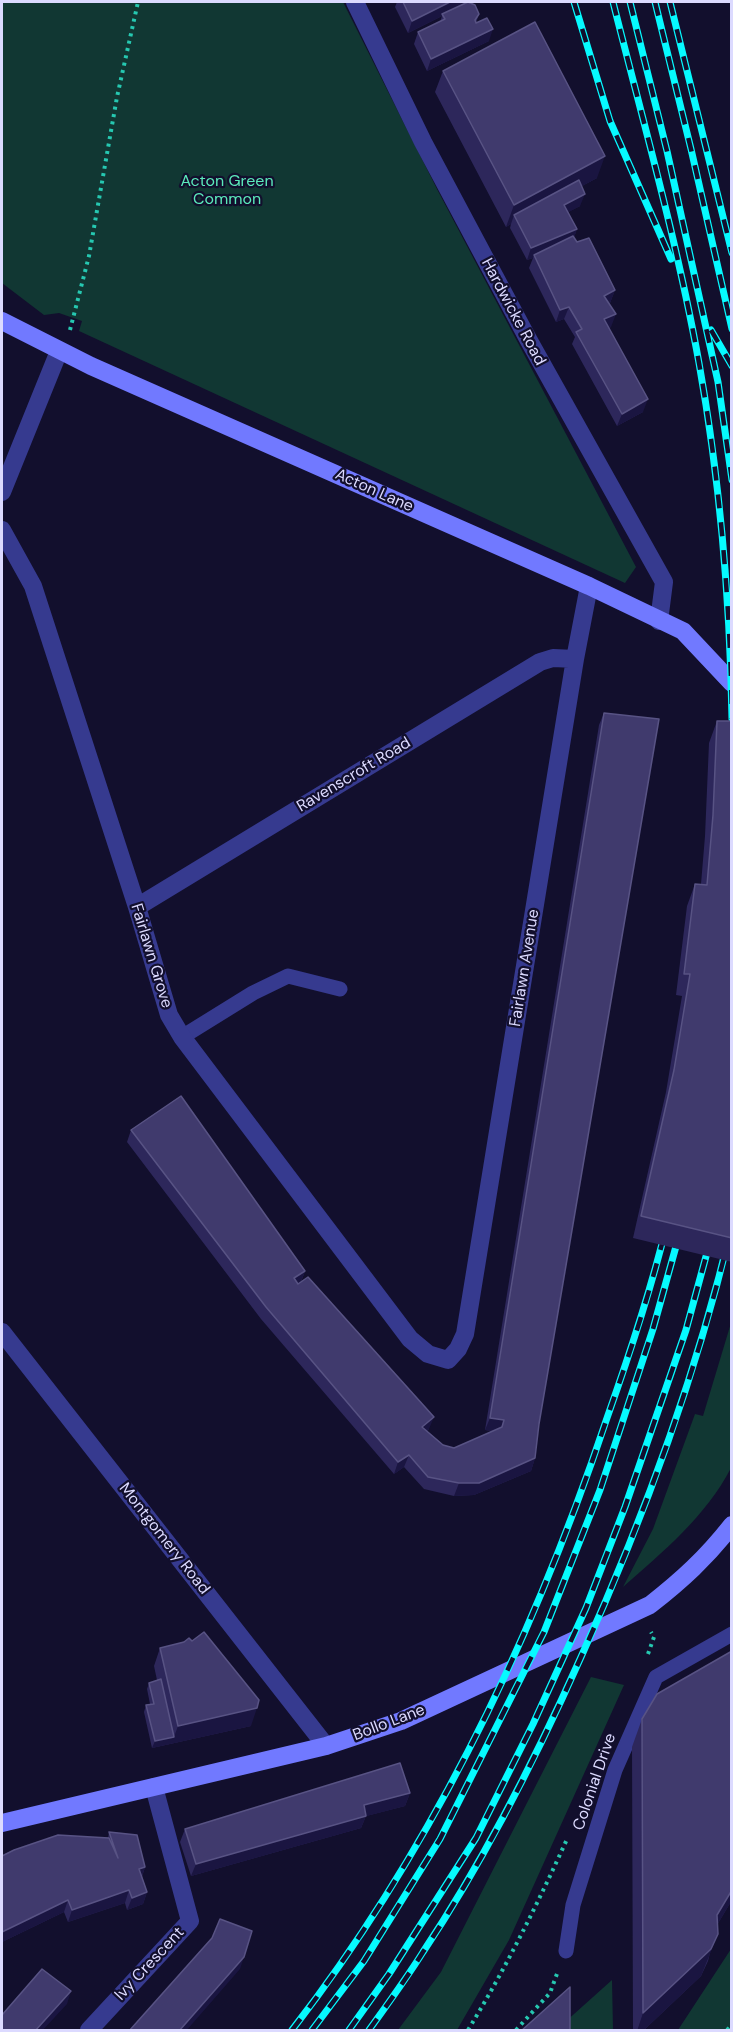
<!DOCTYPE html>
<style>
body{margin:0}
#map{position:relative;width:733px;height:2032px;overflow:hidden;background:#120f2d;font-family:"DM Sans",sans-serif}
canvas{display:block}
.frame{position:absolute;inset:0;border:3px solid #dcdaff;pointer-events:none}
</style>
<div id="map">
<canvas width="733" height="2032"></canvas>
<div class="frame"></div>
</div>
<script>
const ctx = document.querySelector('canvas').getContext('2d');
ctx.lineJoin = 'round';
function fillPath(path, color) { ctx.fillStyle = color; ctx.fill(path, 'evenodd'); }
function stroke(path, color, width, dash) { ctx.strokeStyle = color; ctx.lineWidth = width; ctx.lineCap = dash ? 'butt' : 'round'; ctx.setLineDash(dash || []); ctx.stroke(path); }
function write(font, color, halo, rows, align = 'center') {
  ctx.font = font + ' "DM Sans",sans-serif'; ctx.lineWidth = 4.5; ctx.setLineDash([]); ctx.textBaseline = 'middle'; ctx.strokeStyle = halo; ctx.fillStyle = color; for (const [text, x, y, turn = 0] of rows) {
    ctx.save(); ctx.translate(x, y); ctx.rotate((+turn || 0) * Math.PI / 180); ctx.textAlign = isNaN(turn) ? turn : align; if (halo) ctx.strokeText(text, 0, 0); ctx.fillText(text, 0, 0); ctx.restore();
  }
}
const green = new Path2D(`
 M2,2H343L438,191L636,567L625,583L79,331L82,321L59,313L44,315L2,283Z
 M731,1323V1468C706,1516 664,1551 623,1587L653,1529L695,1414L703,1416Z
 M591,1677L624,1685L509,1940L457,2030H398L441,1972Z
 M731,1949V2030H678Z
 M612,1980L613,2030H564V2023Z`);
const path = new Path2D(`
 M70,330L89,256L117,97L138,2
 M648,1654L654,1637L651,1632
 M468,2030C506,1968 538,1903 568,1837
 M516,2030L550,1993L558,1971
 M727,2030L732,2025`);
const lane = new Path2D(`
 M182,1037L253,993L288,976L340,989
 M566,1951L573,1905L615,1770L656,1677L732,1634`);
const street = new Path2D(`
 M355,2L423,142L528,339L664,582L659,621
 M2,492L59,351
 M2,530L33,586L137,907L169,1015L182,1037L410,1339L428,1354L448,1360L458,1349L465,1334L575,659L589,586
 M137,907L540,662L553,658L575,659
 M2,1332L326,1746
 M89,2030L190,1921L154,1787`);
const secondary = new Path2D(`
 M2,321L91,366L589,586L683,631L732,683
 M2,1823L326,1746L401,1721L650,1605C682,1580 706,1558 732,1525`);
const rail = new Path2D(`
 M574,2L610,121L671,259
 M613,2C643,121 677,241 699,363C720,481 730,600 732,719
 M630,2L667,151L718,382L732,480
 M655,2L691,149L732,329
 M670,2L732,253
 M711,330L732,366
 M292,2030C433,1848 534,1636 607,1418C629,1356 650,1293 666,1228
 M312,2030L364,1961L440,1839L544,1632L600,1490L653,1329L680,1232
 M349,2030L389,1974L476,1838L533,1724L586,1608L625,1507L686,1330L711,1238
 M369,2030C387,2005 406,1979 423,1952C485,1859 536,1758 581,1657C644,1518 697,1373 732,1225`);
const wall = new Path2D(`
 M397,2H470L468,3L479,14L476,23L489,41L427,71L414,44L418,32L440,22L442,16L408,33L395,7Z
 M443,71L597,178L582,186L580,206L568,212L577,229L574,237L577,242L615,290L610,303H609L611,327L608,328L643,412L617,426L572,344L575,337L564,319L556,322L529,268L533,258L527,260L510,228L511,224L506,227L435,92Z
 M604,713L535,1458L531,1471L474,1495L454,1496L424,1489L404,1467L394,1474L261,1319L127,1142L131,1130L305,1271L301,1282L429,1429L427,1431L443,1445L454,1448L492,1431L485,1430L599,725Z
 M717,721H732V1262L633,1238L666,1092L682,996L676,995L687,906L695,884H701L705,836L709,743Z
 M160,1648L251,1726L152,1748L144,1712L146,1705L150,1704L147,1689L149,1683L157,1680L154,1666Z
 M732,1651V1900L717,1925L708,1961L701,1976L643,2031H633L632,1747L642,1719Z
 M410,1793L405,1806L366,1816L361,1828L191,1876L180,1842L185,1829Z
 M109,1832L145,1867L142,1877L147,1892L143,1904L127,1910L125,1903L68,1922L64,1912L2,1942V1856L108,1838Z`);
const shadedWall = new Path2D(`
 M450,2H470L443,15L442,14V16L408,33L412,21Z
 M493,29L489,41L427,71L431,59Z
 M605,156L597,178L517,221L514,215L511,224L506,227L514,205Z
 M585,194L580,206L559,217L564,205Z
 M577,229L573,241L534,255L533,258L527,260L531,248Z
 M615,290L610,303L599,308L604,296Z
 M569,307L564,319L556,322L560,310Z
 M616,314L611,327L599,332L604,319Z
 M648,399L643,412L617,426L622,414Z
 M305,1271L300,1284L289,1291L294,1278Z
 M434,1417L429,1429L418,1439L422,1427Z
 M490,1418L504,1420L499,1432L485,1430Z
 M409,1455L404,1467L394,1474L398,1462Z
 M535,1458L531,1471L474,1495L454,1496L459,1483Z
 M257,1708L251,1726L152,1748L155,1741L174,1737L178,1726Z
 M410,1793L405,1806L359,1818L364,1805Z
 M366,1816L361,1828L191,1876L196,1864Z
 M145,1867L141,1879L139,1869Z
 M129,1890L125,1903L68,1922L72,1910Z
 M732,1890V1900L707,1942L717,1915Z
 M147,1892L143,1904L127,1910L132,1898Z
 M68,1900L64,1912L2,1942V1932Z
 M718,1934L701,1976L643,2031H637L643,2013Z
 M244,1957L240,1969L186,2031H179Z
 M71,1991L67,2004L42,2031H35Z`);
const building = new Path2D(`
 M403,2H450L412,21Z
 M468,2L475,5L479,14L475,20L476,23L487,18L493,29L431,59L418,32L445,19L442,14Z
 M535,22L605,156L514,205L443,71Z
 M579,180L585,194L564,205L577,229L531,248L514,215Z
 M573,236L577,242L589,238L615,290L604,296L616,314L604,319L648,399L622,414L576,332L582,329L569,307L560,310L534,255Z
 M604,713L659,719L539,1424L535,1458L479,1483H459L428,1477L409,1455L398,1462L266,1307L131,1130L181,1096L305,1271L294,1278L298,1284L308,1277L434,1417L422,1427L443,1445L454,1448L502,1427L504,1420L490,1418Z
 M717,721H732V1238L641,1216L674,1070L690,974H684L695,884L707,885L713,815Z
 M204,1632L259,1700L257,1708L178,1726L160,1648L184,1642L189,1638L192,1641Z
 M732,1651V1890L717,1915L718,1934L711,1949L643,2013L642,1719L657,1694Z
 M161,1679L174,1737L155,1741L146,1705L154,1704L149,1683Z
 M400,1763L410,1793L364,1805L366,1816L196,1864L185,1829Z
 M109,1832L137,1835L145,1867L139,1869L147,1892L132,1898L129,1890L72,1910L68,1900L2,1932V1856L14,1850L58,1835L109,1838L118,1858Z
 M220,1919L252,1931L244,1957L179,2031H129L212,1938Z
 M42,1969L71,1991L35,2031H2V2015Z
 M570,1987V2031H521Z`);
const parkNames = [
 ["Acton Green",227,182],
 ["Common",227,200]
];
const streetNames = [
 ["Hardwicke Road",513,312,62],
 ["Acton Lane",374,491,24],
 ["Ravenscroft Road",354,775,-31],
 ["Fairlawn Grove",151,956,73],
 ["Fairlawn Avenue",525,968,-81],
 ["Montgomery Road",164,1539,52],
 ["Bollo Lane",389,1723,-21],
 ["Colonial Drive",595,1782,-71],
 ["Ivy Crescent",150,1964,-47]
];
fillPath(green, '#113733');
stroke(path, '#26c8b1', 4, [3, 4.5]);
stroke(lane, '#363a8f', 15);
stroke(street, '#363a8f', 18);
stroke(secondary, '#7179ff', 18);
stroke(rail, '#06faff', 7);
stroke(rail, '#120f2d', 4.5, [14]);
fillPath(wall, '#2d275b');
fillPath(shadedWall, '#1a1541');
fillPath(building, '#403a6d');
stroke(building, '#585384', 1.5);
write('16px', '#5beabb', '#120f2d', parkNames);
write('16px', '#dcdaff', '#120f2d', streetNames);
</script>
